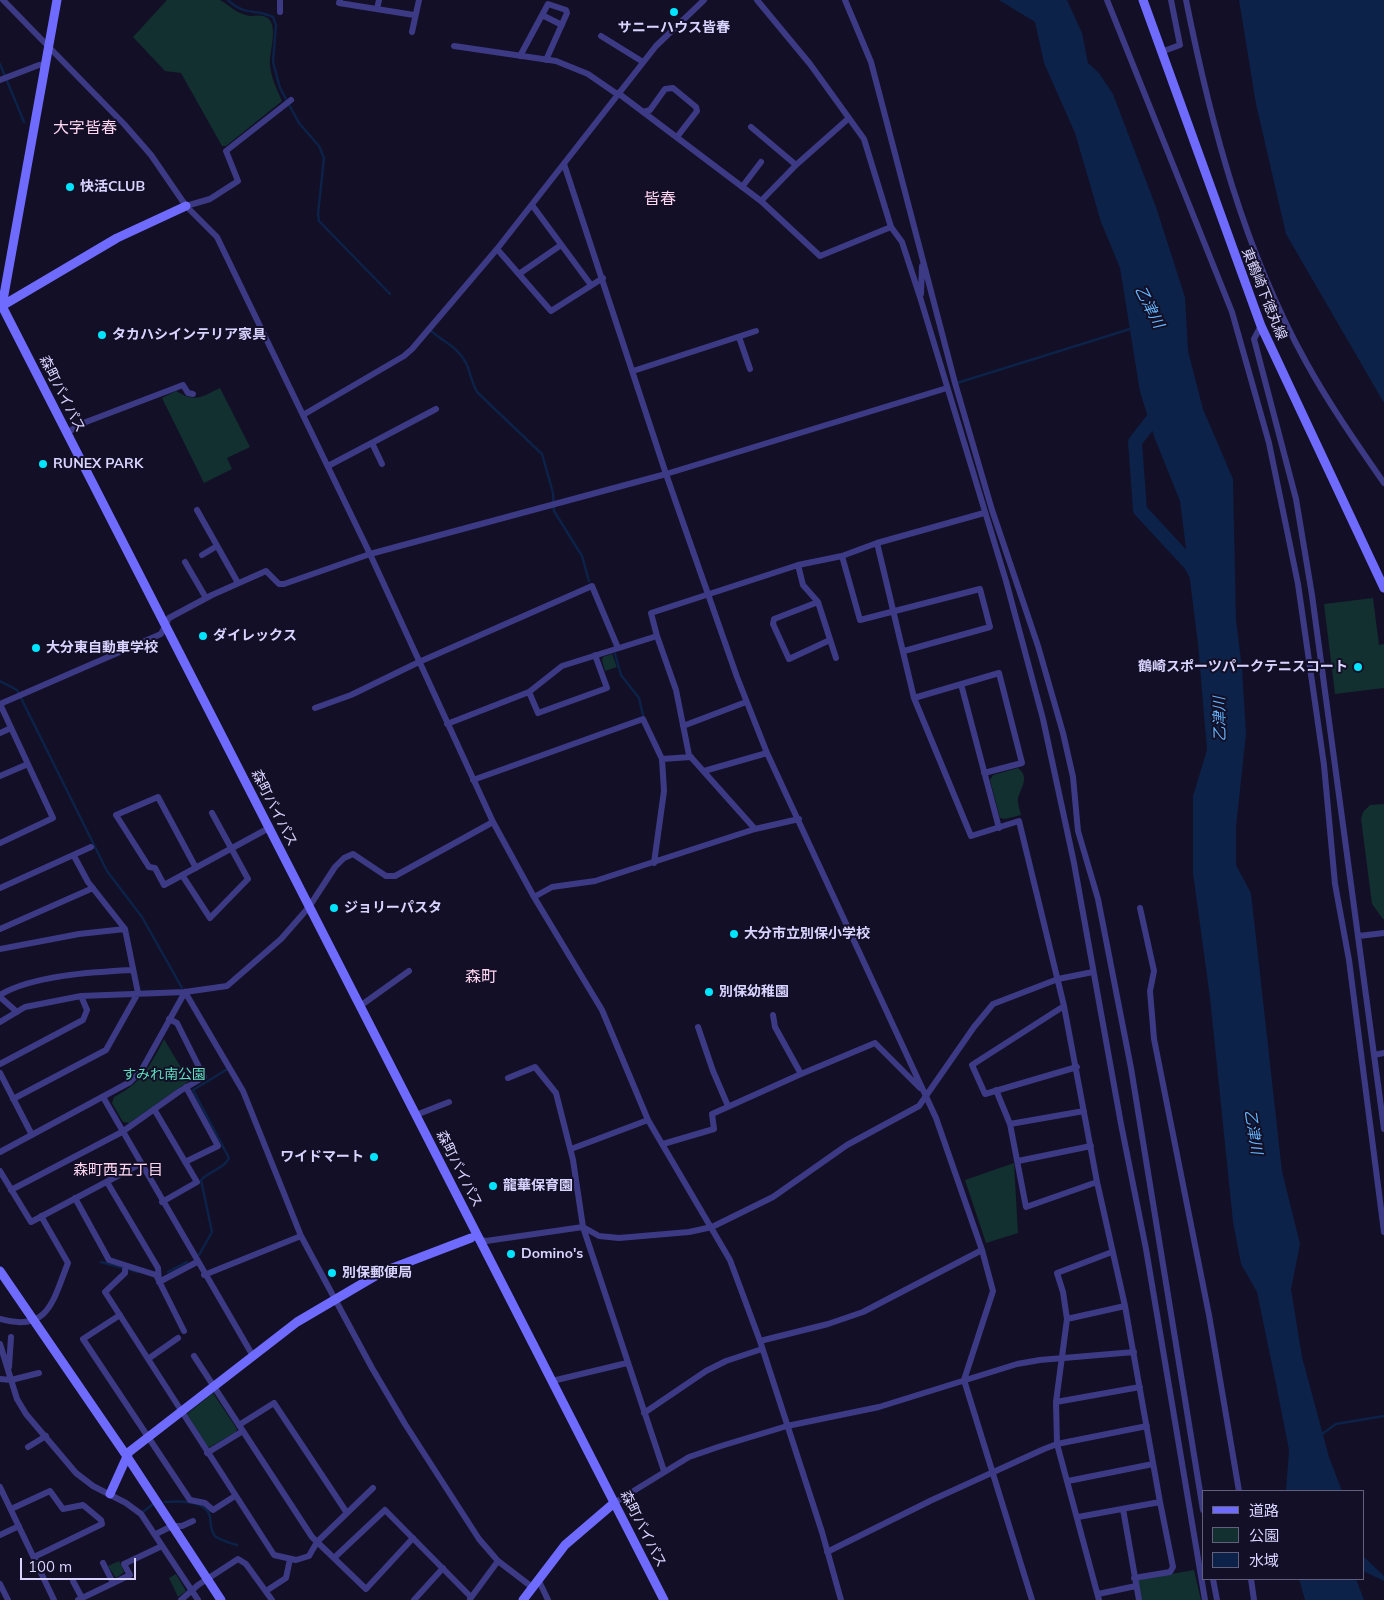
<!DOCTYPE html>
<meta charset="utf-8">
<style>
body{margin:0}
#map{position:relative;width:1384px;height:1600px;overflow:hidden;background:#130f26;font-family:Mulish,"Noto Sans JP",sans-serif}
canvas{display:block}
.legend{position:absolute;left:1202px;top:1490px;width:162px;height:90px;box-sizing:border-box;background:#130f26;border:1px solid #625e7d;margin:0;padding:6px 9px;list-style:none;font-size:15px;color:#d9d4ff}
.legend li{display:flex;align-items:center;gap:10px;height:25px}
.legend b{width:25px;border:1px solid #625e7d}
.scale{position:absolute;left:20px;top:1558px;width:116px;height:22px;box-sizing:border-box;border:2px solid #d9d4ff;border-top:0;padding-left:6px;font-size:15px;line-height:18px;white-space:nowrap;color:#d9d4ff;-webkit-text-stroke:4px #130f26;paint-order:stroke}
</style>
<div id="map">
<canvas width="1384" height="1600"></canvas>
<ul class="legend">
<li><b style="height:6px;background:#6f6bff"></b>道路</li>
<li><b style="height:14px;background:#12302f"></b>公園</li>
<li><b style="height:14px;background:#0c2248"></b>水域</li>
</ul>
<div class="scale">100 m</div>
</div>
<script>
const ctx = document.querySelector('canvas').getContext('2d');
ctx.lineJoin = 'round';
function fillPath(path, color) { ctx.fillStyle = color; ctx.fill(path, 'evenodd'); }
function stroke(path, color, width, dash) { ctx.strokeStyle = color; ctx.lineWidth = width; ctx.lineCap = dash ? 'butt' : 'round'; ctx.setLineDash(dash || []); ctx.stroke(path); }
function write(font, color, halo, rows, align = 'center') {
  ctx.font = font + ' Mulish,"Noto Sans JP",sans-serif'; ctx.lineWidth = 4; ctx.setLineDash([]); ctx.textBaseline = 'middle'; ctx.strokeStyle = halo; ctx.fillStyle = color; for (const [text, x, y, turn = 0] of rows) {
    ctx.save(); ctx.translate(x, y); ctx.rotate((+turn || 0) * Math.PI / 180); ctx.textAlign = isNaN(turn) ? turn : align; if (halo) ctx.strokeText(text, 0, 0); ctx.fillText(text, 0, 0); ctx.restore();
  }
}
const green = new Path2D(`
 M167,0H220C232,7 235,13 250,16C256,16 264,14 269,19C278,29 269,52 270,65C271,78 277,89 282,101L226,146H222L181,73L165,71L133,37Z
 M220,388L250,447L227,458L232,469L204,483L162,398L176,391C196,403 201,397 220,388Z
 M1373,598L1379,645L1384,644V688L1335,694L1324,604Z
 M612,654L617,667L605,671L602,660L603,657Z
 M1018,768C1030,777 1021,788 1018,798C1017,803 1020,810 1021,815L1005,819L1000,818L990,780L993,775Z
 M1384,804V919H1383L1372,904L1361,819L1363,812L1370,805Z
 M164,1039L189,1081L129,1123L123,1122L112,1103L114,1097C142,1083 150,1066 164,1039Z
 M1014,1163L1018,1233L986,1243L965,1180Z
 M213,1393L237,1429L236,1432L208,1448L187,1414Z
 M119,1561L124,1572L116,1578L108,1566Z
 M1194,1570L1201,1600H1140L1136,1580Z
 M176,1574L186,1591L178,1597L169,1578Z`);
const water = new Path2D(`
 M999,0H1067L1082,33L1088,63L1099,73L1113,94L1156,207L1185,297L1188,351L1203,409L1233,479L1236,620L1242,668L1246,734L1236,827V865L1251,893L1282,1171L1300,1244L1291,1289L1302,1357L1329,1457L1342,1491H1286L1289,1450L1276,1384L1257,1292L1241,1264L1233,1222L1210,998L1193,873V796L1207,750L1198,644L1180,501L1155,439L1140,392L1120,268L1101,222L1075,133L1044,63L1035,22Z
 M1239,0H1384V403L1286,234L1256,104Z
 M1363,1556L1384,1576V1581L1363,1571Z
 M1299,1579H1356L1364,1600H1305Z`);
const stream = new Path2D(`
 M228,0C246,17 254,8 273,17L276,25L273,62L280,88L299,123L319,146L324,158L318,214L319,221L390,294
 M0,64L24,122
 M431,331C444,342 458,347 466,363C471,373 471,383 478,393L542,454L553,493L554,511L582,556L589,581
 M957,383L1130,329
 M615,654L621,675L639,698L643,715
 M0,681L17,690L107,871L142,917L182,988
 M199,1255L212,1232L201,1180C209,1171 224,1169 229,1158L193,1090L226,1070
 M101,1262L138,1272
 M168,1272L187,1262
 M1322,1434L1336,1424L1384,1416
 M165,1502C178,1501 207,1500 210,1517C211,1524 210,1530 215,1536C221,1541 230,1543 237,1545
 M143,1512L153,1504`);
const river = new Path2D(`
 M1159,408V411L1135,442L1140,510L1190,564L1197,576`);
const street = new Path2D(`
 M3,0L124,124L151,155L186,206L217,237L370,554L493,822L534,897L602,1010L648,1120L730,1260L760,1341L822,1532L841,1600
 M340,0L339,3L414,15
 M757,0L810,64L864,139L891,227L902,242L920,297L1006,581L1043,719L1074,863L1121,1124L1146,1249L1205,1600
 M845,0L871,62L955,383L992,510L1038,646L1063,733L1073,777L1078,831L1098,899L1131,1068L1203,1510
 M1107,0L1232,312L1269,443L1298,584L1324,765L1335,884L1349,960L1384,1232
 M1186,0C1211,125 1244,250 1306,362C1329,404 1357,444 1384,483
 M377,9L379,0
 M280,12V0
 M542,15L562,25
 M412,32L419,0
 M601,36L643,62
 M454,46L556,61L588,74L617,94
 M1161,52L1180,45L1171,0
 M520,56L548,4L566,10L567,13L546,60
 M0,80L39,65H46
 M618,93L761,201L820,256L891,227
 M643,112L650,110L665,89L673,88L696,107L697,111L677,137
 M751,127L796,165
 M564,164L666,474L737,677L767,753L936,1118L982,1250L993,1291L964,1380L1032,1600
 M742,187L761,162
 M761,201L796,165L849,118
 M532,205L591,285
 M186,206L210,199L238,181L226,151L291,100
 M497,249L551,311L603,278
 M519,274L561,245
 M921,294L922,266
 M1261,326L1254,339L1296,499L1312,595L1384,1129
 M739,337L750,369
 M633,371L756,331
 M303,415L404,356L412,349L497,249L656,46L704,0
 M66,433L86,422L183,385L188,393L193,394
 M372,443L382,464
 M328,466L436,409
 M197,510L238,583
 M877,543L914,698L971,836L1019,821L1064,1006L1097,1182L1125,1306L1160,1502L1173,1567L1170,1572L1134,1578
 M202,555L217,546
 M842,556L860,620L980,589L990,627L904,651
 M185,562L206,598
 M798,565L803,585L818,602L836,658
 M818,602L774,619L773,624L789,659L830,640
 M657,636L676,690L689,755L755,829
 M961,684L999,828
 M529,692L538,713L607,688L595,655
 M914,698L999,673L1022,763L984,773
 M0,704L161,634L169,618L212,595L266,571L279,584H284L370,554L666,474L947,388
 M0,704L53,818L0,843
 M315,708L351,695L419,662L592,586L618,648
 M447,724L529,692L562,666L657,636L651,613L798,565L842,556L877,543L984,513
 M683,726L746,702
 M0,733L11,728
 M704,771L767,753
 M0,776L28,764
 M473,780L643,719L662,759L691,757
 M654,863L664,791L662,759
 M196,868L158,797L116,815L149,867L155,868L164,885C199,866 234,847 269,828
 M182,875L210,918L248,879L212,813
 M0,888L91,847
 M534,897L552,887L595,881L755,829L799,819
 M1140,908L1154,971L1150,991L1154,1039L1209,1315L1239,1491
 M0,929L93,888
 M1359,936L1384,933
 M0,949L79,934L125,929
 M185,992L243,1091L301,1236L372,1368L405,1424L479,1539L498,1561L532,1587
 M0,995C33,975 95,972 133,970
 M0,997L17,1012
 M360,1006L409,971
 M1064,1006L972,1065L985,1094L1077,1067
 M773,1015L775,1027L801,1074
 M0,1022L25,1007L81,996L185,992L227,986L281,939L309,907L335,867L344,858L353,854L386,876H395L493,822
 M698,1027L713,1071L728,1106
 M1374,1055L1384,1053
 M0,1064L83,1020L87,1010L81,996
 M0,1073L32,1135
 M508,1078L535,1067L556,1093L573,1160L583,1227L664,1471
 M996,1090L1010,1124L1026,1207L1097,1182
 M103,1097L253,1356
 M13,1099L106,1050L138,993L125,929L88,882L74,856
 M154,1109L197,1182L162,1202
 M416,1115L449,1102
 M1010,1124L1084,1111
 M663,1144L714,1129L712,1114L801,1074L875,1043L920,1088
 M571,1149L648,1120
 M0,1152L130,1082L141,1071L185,992
 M1018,1161L1091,1146
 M185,1162L218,1146L186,1087
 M0,1171L31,1222L140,1164
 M107,1182L158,1268L159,1282L197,1262
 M11,1190L122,1132L180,1091L204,1077L177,1023L169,1019
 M75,1198L109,1260L156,1275L184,1331
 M477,1239L486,1241L583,1227L599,1236L619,1238L689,1232L712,1227L773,1197L847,1145L919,1106L974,1027L993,1004L1058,979L1093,972
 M125,1270V1273L105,1292L274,1555L296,1560L309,1556L317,1542L373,1488
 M204,1275L301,1236
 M120,1315L83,1339L190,1500L205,1503L213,1510L235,1496
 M0,1319C49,1333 53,1300 68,1263L41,1216
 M1067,1319L1125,1306
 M760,1341L828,1324L863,1312L982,1250
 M0,1344L17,1399L26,1414L76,1473L93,1486L126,1503L141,1514L198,1600
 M194,1356L312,1537L366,1589L413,1538
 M148,1359L178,1338
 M9,1367L11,1337
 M0,1379L11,1380L39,1373
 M552,1381L627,1363
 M1056,1402L1140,1387
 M644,1413L706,1371L726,1361L762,1349
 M239,1425L274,1403L347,1513
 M28,1447L46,1436
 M207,1453L243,1431
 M1068,1481L1153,1464
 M0,1487L54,1600
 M614,1503L689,1457L721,1446L787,1426L879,1407L1017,1364L1040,1360L1134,1352
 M11,1509L50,1491L63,1509L83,1505L101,1520L102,1524L34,1557
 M1123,1509L1139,1600
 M1078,1517L1160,1502
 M156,1534L172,1526H182L193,1521
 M0,1535L19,1526
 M827,1552L932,1500L1044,1449L1057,1444L1147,1426
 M334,1558L385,1510L471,1597
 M103,1563L113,1583
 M538,1579L548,1600
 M1213,1579L1217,1600
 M1251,1579L1254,1600
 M73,1581L82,1598
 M0,1584L8,1600
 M266,1591L286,1578L290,1559
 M1098,1594L1136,1586
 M470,1599L498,1561
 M78,1600L130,1575L124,1564L162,1546
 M181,1600L198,1585L238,1559L246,1564L272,1600
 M414,1600L443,1568
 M1099,1600L1057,1444L1056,1402L1067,1319L1063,1292L1057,1273L1112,1252`);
const secondary = new Path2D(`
 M57,0L2,306L664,1600
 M1143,0L1261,326L1384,588
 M0,307L117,238L186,206
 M0,1271L126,1455L221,1600
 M110,1494L129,1452L297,1322L382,1272L471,1238
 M523,1600L565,1545L614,1503`);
const markers = [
 [674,12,5,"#00e5ff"],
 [70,187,5,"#00e5ff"],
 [102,335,5,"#00e5ff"],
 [43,464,5,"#00e5ff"],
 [203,636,5,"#00e5ff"],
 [36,648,5,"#00e5ff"],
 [1358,667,5,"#00e5ff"],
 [334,908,5,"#00e5ff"],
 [734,934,5,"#00e5ff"],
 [709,992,5,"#00e5ff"],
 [374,1157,5,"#00e5ff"],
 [493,1186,5,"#00e5ff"],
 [511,1254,5,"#00e5ff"],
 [332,1273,5,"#00e5ff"]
];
const poiNames = [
 ["サニーハウス皆春",674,28,"center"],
 ["快活CLUB",80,187],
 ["タカハシインテリア家具",112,335],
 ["RUNEX PARK",53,464],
 ["ダイレックス",213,636],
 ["大分東自動車学校",46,648],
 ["鶴崎スポーツパークテニスコート",1348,667,"right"],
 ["ジョリーパスタ",344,908],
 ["大分市立別保小学校",744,934],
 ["別保幼稚園",719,992],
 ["ワイドマート",364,1157,"right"],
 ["龍華保育園",503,1186],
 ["Domino's",521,1254],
 ["別保郵便局",342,1273]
];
const streetNames = [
 ["東鶴崎下徳丸線",1264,294,68],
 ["森町バイパス",62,394,63],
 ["森町バイパス",274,808,63],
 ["森町バイパス",459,1169,63],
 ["森町バイパス",643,1529,63]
];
const parkNames = [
 ["すみれ南公園",164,1075]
];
const waterNames = [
 ["乙津川",1149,307,63],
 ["乙津川",1220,719,-91],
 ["乙津川",1253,1132,81]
];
const neighbourhoodNames = [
 ["森町西五丁目",118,1170]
];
const quarterNames = [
 ["大字皆春",85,128],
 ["皆春",660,199],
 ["森町",481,977]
];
fillPath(green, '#12302f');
fillPath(water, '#0c2248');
stroke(stream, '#0c2248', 2.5);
stroke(river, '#0c2248', 14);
stroke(street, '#3d3a85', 6);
stroke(secondary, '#6f6bff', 9);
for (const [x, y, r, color] of markers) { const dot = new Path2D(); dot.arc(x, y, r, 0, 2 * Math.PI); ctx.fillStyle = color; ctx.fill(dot); stroke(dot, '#130f26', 2); }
write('bold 14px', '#d9d4ff', '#130f26', poiNames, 'left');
write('14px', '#d9d4ff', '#130f26', streetNames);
write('14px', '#5fe0c0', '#130f26', parkNames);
write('italic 15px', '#62b6ff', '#130f26', waterNames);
write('15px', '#ffd6f0', '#130f26', neighbourhoodNames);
write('16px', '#ffd6f0', '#130f26', quarterNames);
</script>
